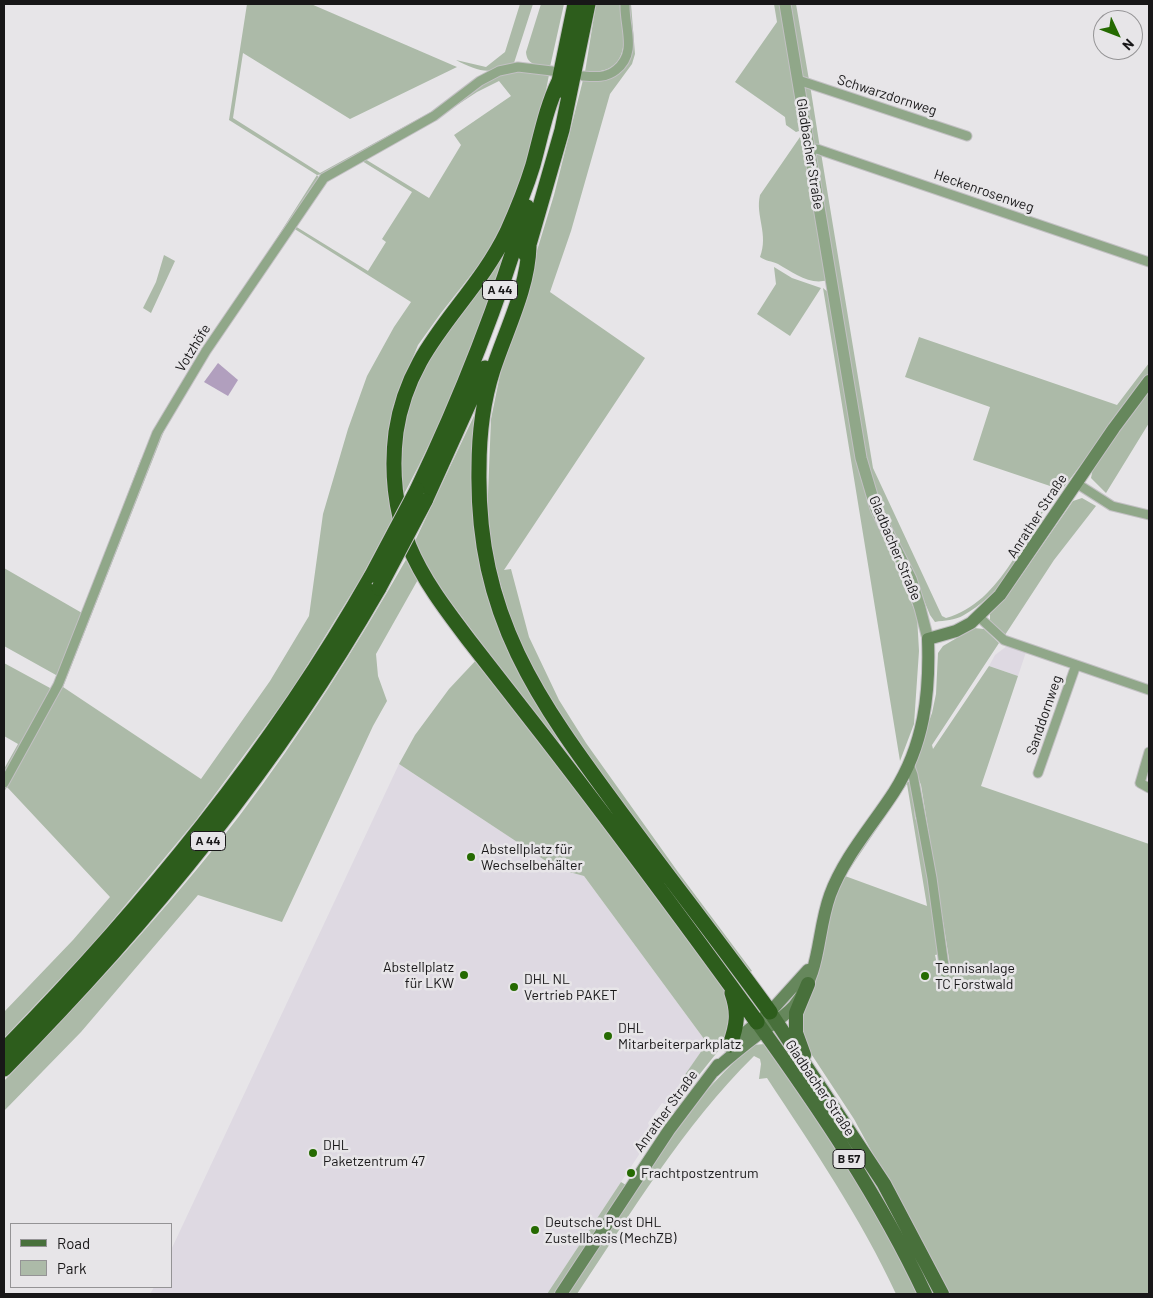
<!DOCTYPE html>
<meta charset="utf-8">
<style>
body{margin:0}
#map{position:relative;width:1153px;height:1298px;overflow:hidden;background:#e7e5e8;font-family:Barlow,sans-serif}
canvas{display:block}
.frame{position:absolute;inset:0;border:5px solid #181718;pointer-events:none}
.legend{position:absolute;left:10px;top:1223px;width:162px;height:65px;box-sizing:border-box;background:#e7e5e8;border:1px solid #949395;margin:0;padding:6px 9px;list-style:none;font-size:15px;color:#181718}
.legend li{display:flex;align-items:center;gap:10px;height:25px}
.legend b{width:25px;border:1px solid #949395}
.north{position:absolute;left:1093px;top:10px;width:50px;height:50px;box-sizing:border-box;background:#e7e5e8;border:1px solid #949395;border-radius:50%;rotate:133deg;font-size:14px;font-weight:700;line-height:20px;text-align:center;color:#181718}
.north::after{content:'';display:block;margin:auto;width:18px;height:22px;background:#256a01;clip-path:polygon(50% 0,100% 100%,50% 72%,0 100%)}
</style>
<div id="map">
<canvas width="1153" height="1298"></canvas>
<div class="frame"></div>
<ul class="legend">
<li><b style="height:6px;background:#48703b"></b>Road</li>
<li><b style="height:14px;background:#acbaa8"></b>Park</li>
</ul>
<div class="north">N</div>
</div>
<script>
const ctx = document.querySelector('canvas').getContext('2d');
ctx.lineJoin = 'round';
function fillPath(path, color) { ctx.fillStyle = color; ctx.fill(path, 'evenodd'); }
function stroke(path, color, width, dash) { ctx.strokeStyle = color; ctx.lineWidth = width; ctx.lineCap = dash ? 'butt' : 'round'; ctx.setLineDash(dash || []); ctx.stroke(path); }
function write(font, color, halo, rows, align = 'center') {
  ctx.font = font + ' Barlow,sans-serif'; ctx.lineWidth = 5; ctx.setLineDash([]); ctx.textBaseline = 'middle'; ctx.strokeStyle = halo; ctx.fillStyle = color; for (const [text, x, y, turn = 0] of rows) {
    ctx.save(); ctx.translate(x, y); ctx.rotate((+turn || 0) * Math.PI / 180); ctx.textAlign = isNaN(turn) ? turn : align; if (halo) ctx.strokeText(text, 0, 0); ctx.fillText(text, 0, 0); ctx.restore();
  }
}
const built = new Path2D(`
 M1007,646L1026,652L1018,676L989,666L995,655Z
 M399,764L558,869L584,876L707,1043L683,1079L691,1085L677,1103L670,1106L662,1103L648,1123L651,1130L650,1138L547,1294H150L154,1287H171V1250Z`);
const green = new Path2D(`
 M247,4H311L457,67L350,119L243,53L233,118L320,173L438,108L463,89L435,112L323,174L317,175L319,178L238,299L317,175L229,120Z
 M520,4H533L514,63C490,75 479,72 456,60L486,67L505,52Z
 M541,4H564L550,67C538,65 527,66 526,52Z
 M596,4H622C624,38 633,74 585,72Z
 M629,4H631L635,54L632,64L610,94L571,231L550,292L645,358L504,570L511,569L529,637L559,700L586,743L678,872L752,971L747,974L574,744L513,629L495,564L487,519L491,419L502,365L554,195L583,80L622,69Z
 M774,4H781L802,127L799,131L796,132L786,125L785,117L735,82L777,22Z
 M789,4H796L809,80L801,76Z
 M513,71L549,75L536,140L500,238L441,313L418,345L393,406L387,450L396,512L361,578L290,693L196,820L93,944L4,1038V1012L73,940L110,897L7,787L4,792V789L59,691L160,431L168,421L63,687L201,779L270,681L309,616L323,514L348,429L367,376L394,327L411,302L293,228L295,226L368,271L386,242L382,239L412,192L362,161L365,159L429,198L461,145L454,135L511,96L499,81L477,92L442,115L485,81Z
 M810,85L820,148L813,144L803,90Z
 M800,137L804,140L827,280C811,286 792,272 778,264C772,261 765,261 760,257C769,234 755,216 760,195Z
 M821,153L873,468L942,616L946,618C1002,603 1026,531 1056,488L973,460L990,407L905,377L919,337L1117,405L1149,363V375L1051,504H1048L1033,528L1036,531C1021,562 995,598 964,615C954,621 945,620 935,622L930,615L909,564L880,504L869,470L815,155Z
 M504,254C477,336 445,418 404,494C391,385 445,336 504,254Z
 M164,255L175,261L151,313L143,308L156,282Z
 M774,267L792,278L821,288L790,336L757,314L776,284Z
 M823,288L829,293L869,501L917,616L919,651L914,724L900,761Z
 M1149,390V423L1106,493L1091,478L1093,468Z
 M481,401L476,489L514,659L532,697L559,741L556,743L447,597L425,563L415,541Z
 M141,459L143,464L61,673L56,675L4,646V568L82,613Z
 M1082,498L1096,506L1054,560L1005,635L990,622V614L1010,592L1073,501Z
 M407,558L420,576L376,654L378,676L387,701L373,726L282,922L198,895L81,1032L4,1111V1081C86,996 168,909 240,815C302,733 356,647 407,558Z
 M974,628L984,629L999,643L932,745L933,749L989,666L1018,676L981,786L1149,844V1294H949L854,1119L808,1049L798,1021L823,956L827,925L843,876L906,781L912,783L915,818L919,826L940,954L935,955L939,974L946,973L950,965L921,785L913,765L932,713L936,694L938,653L943,646ZM907,784L927,906L845,876Z
 M479,657L728,994L733,1006L723,1045L691,1085L682,1079L707,1043L584,876L558,869L399,764L415,735L449,689Z
 M4,663L50,688L48,699L4,779V769L18,744L4,736Z
 M765,1044L776,1055L851,1170L919,1294H896C861,1218 813,1148 767,1078L759,1079L761,1064L760,1059L754,1056C683,1126 632,1212 577,1294H566C622,1209 675,1111 753,1045Z
 M621,1182L626,1185L557,1294H547Z`);
const water = new Path2D(`
 M218,363L238,380L228,396L204,382Z`);
const minor = new Path2D(`
 M583,76C595,77 606,78 616,70C638,53 624,27 625,4
 M798,80L967,136
 M810,150L817,149L1149,262
 M1076,483L1112,506L1149,515
 M979,617L1004,640L1149,690
 M1149,752L1140,783L1149,788
 M909,764L913,775L932,878L945,973
 M1038,773L1076,665
 M4,783L58,685L157,433L206,351L324,178L434,116L480,81L499,71L518,67L552,71`);
const tertiary = new Path2D(`
 M785,4L861,458L876,509L911,579L920,608L928,639`);
const secondary = new Path2D(`
 M729,1046L770,1012L808,970
 M714,1071C730,1056 747,1043 764,1030C774,1023 786,1015 794,1006C822,971 816,934 830,895C844,857 872,826 894,792C924,745 930,694 928,639L956,631L971,623L1000,595L1114,428L1149,381
 M561,1294L669,1130L718,1065`);
const primary = new Path2D(`
 M770,1012L884,1184L942,1294
 M757,1022C819,1108 880,1198 925,1294
 M804,1055L796,1033V1013L808,984`);
const motorway = new Path2D(`
 M559,81C546,108 541,136 533,165C526,188 517,210 507,232C471,306 409,343 396,432C391,470 395,511 409,546C423,580 446,610 468,639C494,672 520,706 546,739C618,832 688,927 757,1022
 M557,91L575,4
 M529,246C528,288 506,330 493,370C483,401 479,435 479,468C476,619 540,703 625,818C673,883 723,947 770,1012
 M526,255L562,130L588,4
 M417,490C461,398 498,304 527,207
 M425,501L485,368
 M730,1045C737,1025 739,1013 732,993
 M4,1050C145,906 272,751 372,575
 M4,1069C148,923 277,766 379,588`);
const motorwayBridge = new Path2D(`
 M372,575L417,490
 M379,588L425,501`);
const markers = [
 [471,857,5,"#256a01"],
 [464,975,5,"#256a01"],
 [925,976,5,"#256a01"],
 [514,987,5,"#256a01"],
 [608,1036,5,"#256a01"],
 [313,1153,5,"#256a01"],
 [631,1173,5,"#256a01"],
 [535,1230,5,"#256a01"]
];
const shields = [
 [500,290,35],
 [208,841,35],
 [849,1159,32]
];
const shieldNames = [
 ["A 44",500,290],
 ["A 44",208,841],
 ["B 57",849,1159]
];
const streetNames = [
 ["Schwarzdornweg",887,95,18],
 ["Gladbacher Straße",810,154,81],
 ["Heckenrosenweg",984,191,19],
 ["Votzhöfe",193,348,-58],
 ["Anrather Straße",1037,516,-57],
 ["Gladbacher Straße",895,548,67],
 ["Sanddornweg",1044,715,-71],
 ["Gladbacher Straße",820,1088,56],
 ["Anrather Straße",666,1111,-54]
];
const poiNames = [
 ["Abstellplatz für",481,849],
 ["Wechselbehälter",481,865],
 ["Abstellplatz",454,967,"right"],
 ["für LKW",454,983,"right"],
 ["Tennisanlage",935,968],
 ["TC Forstwald",935,984],
 ["DHL NL",524,979],
 ["Vertrieb PAKET",524,995],
 ["DHL",618,1028],
 ["Mitarbeiterparkplatz",618,1044],
 ["DHL",323,1145],
 ["Paketzentrum 47",323,1161],
 ["Frachtpostzentrum",641,1173],
 ["Deutsche Post DHL",545,1222],
 ["Zustellbasis (MechZB)",545,1238]
];
fillPath(built, '#ded9e2');
fillPath(green, '#acbaa8');
fillPath(water, '#b19fbe');
stroke(minor, '#c2c0c3', 11);
stroke(tertiary, '#c2c0c3', 13);
stroke(secondary, '#c2c0c3', 14);
stroke(primary, '#c2c0c3', 16);
stroke(motorway, '#c2c0c3', 17);
stroke(minor, '#90a789', 9);
stroke(tertiary, '#90a789', 11);
stroke(secondary, '#66875c', 12);
stroke(primary, '#48703b', 14);
stroke(motorway, '#2d5d1c', 15);
stroke(motorwayBridge, '#c2c0c3', 17, []);
stroke(motorwayBridge, '#2d5d1c', 15);
for (const [x, y, r, color] of markers) { const dot = new Path2D(); dot.arc(x, y, r, 0, 2 * Math.PI); ctx.fillStyle = color; ctx.fill(dot); stroke(dot, '#e7e5e8', 2); }
for (const [x, y, w] of shields) { const box = new Path2D(); box.roundRect(x - w / 2, y - 9.5, w, 19, 4); ctx.fillStyle = '#e7e5e8'; ctx.fill(box); stroke(box, '#181718', 1); }
write('bold 12px', '#181718', null, shieldNames);
write('14px', '#181718', '#e7e5e8', streetNames);
write('14px', '#181718', '#e7e5e8', poiNames, 'left');
</script>
